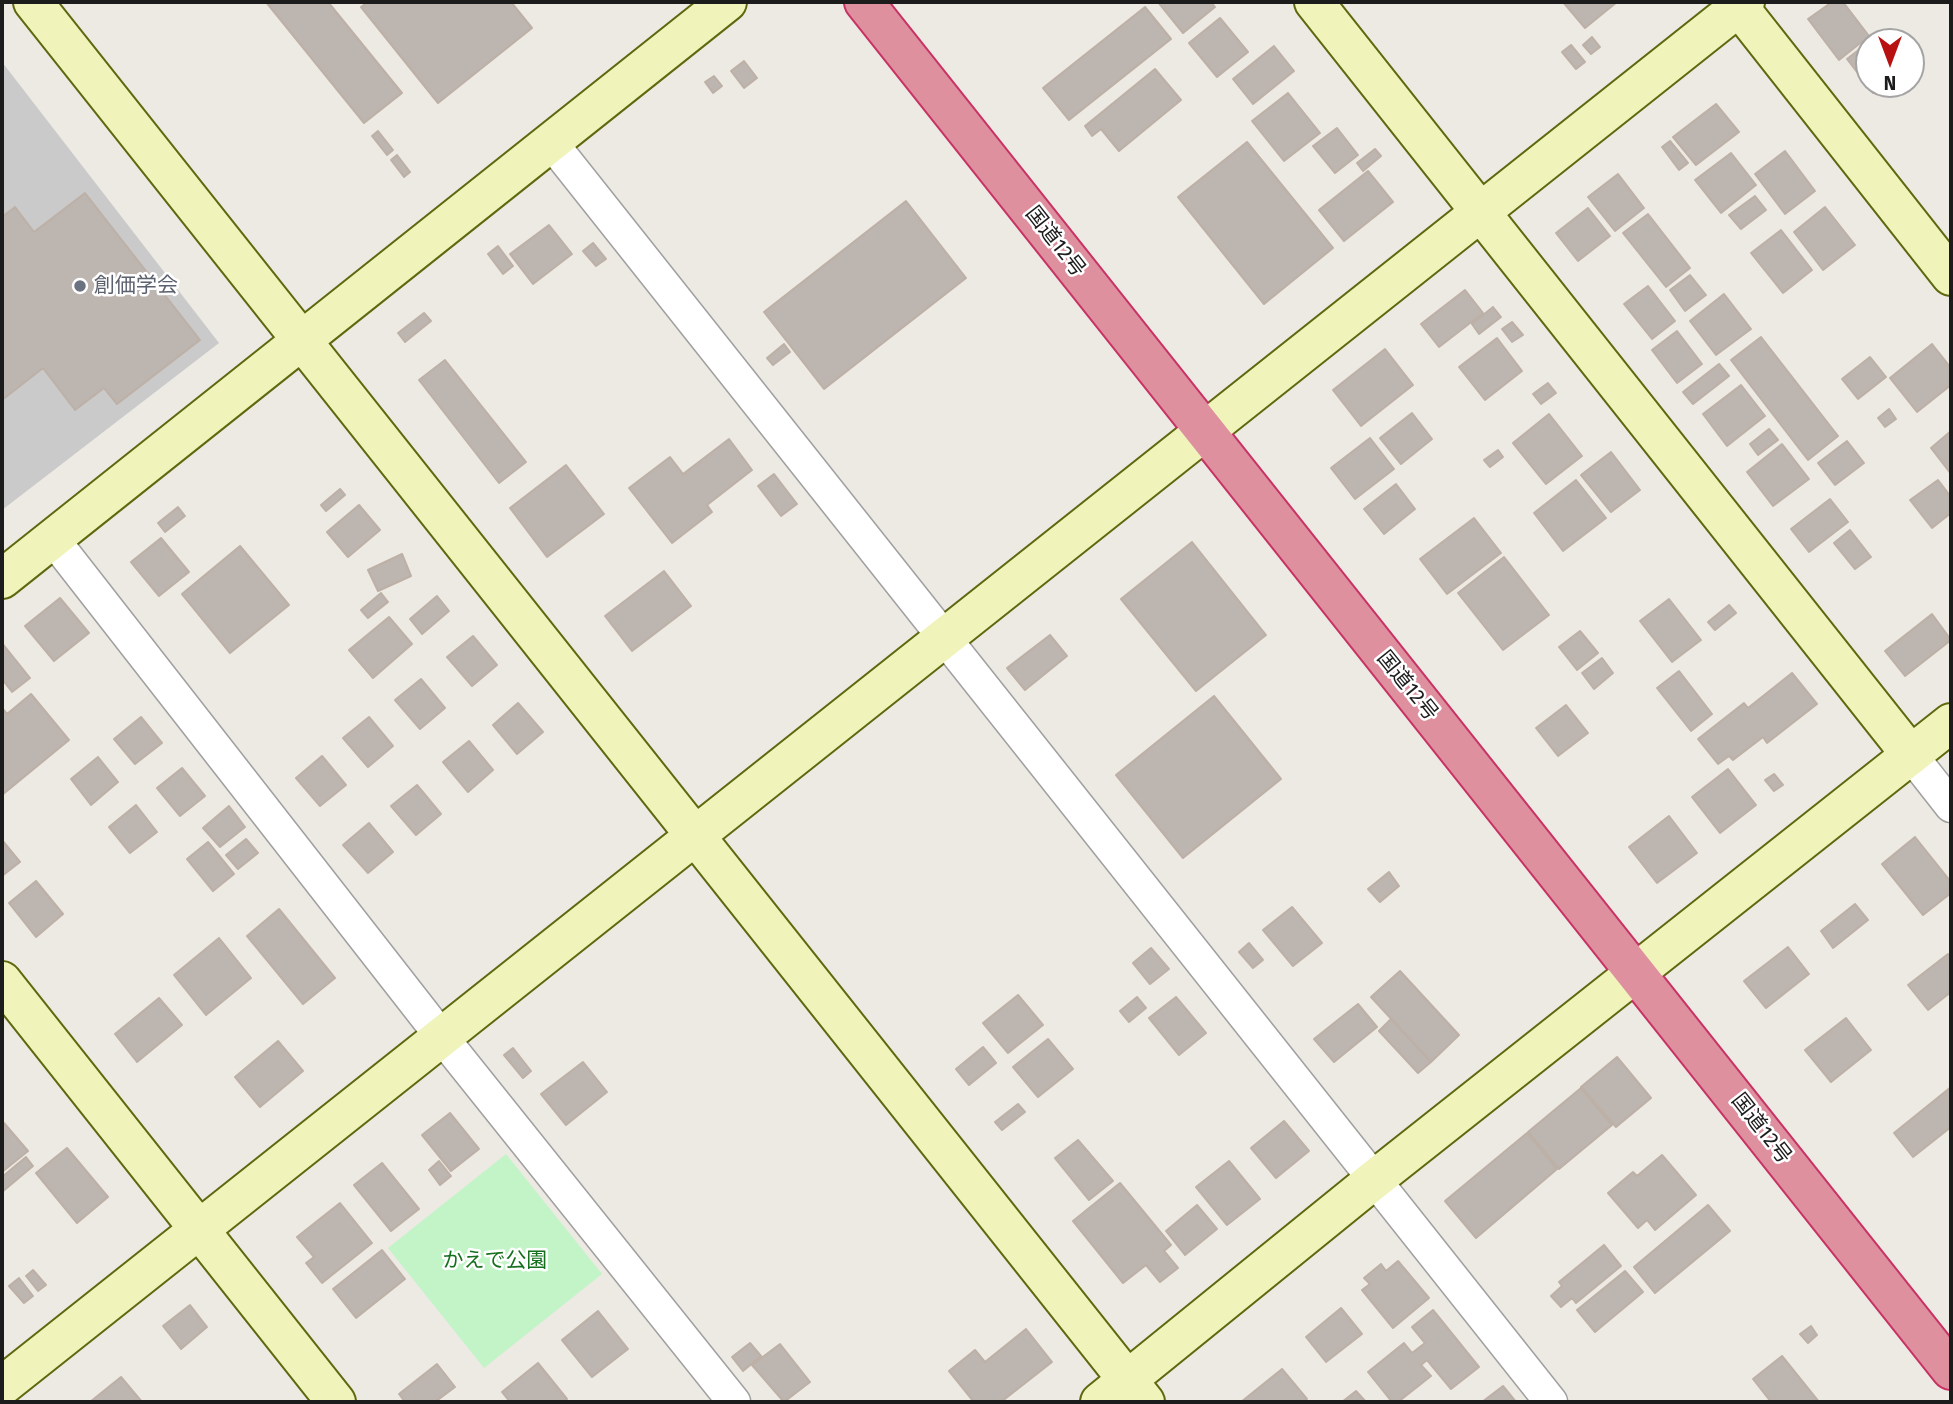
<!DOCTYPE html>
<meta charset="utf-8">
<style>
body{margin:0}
#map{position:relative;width:1953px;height:1404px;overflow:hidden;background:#ede9e3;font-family:"Fira Sans",sans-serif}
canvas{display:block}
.frame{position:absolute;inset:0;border:4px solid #1c1c1c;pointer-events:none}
.north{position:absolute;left:1855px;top:28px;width:70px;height:70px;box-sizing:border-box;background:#fff;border:2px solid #a4a4a4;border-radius:50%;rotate:180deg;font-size:19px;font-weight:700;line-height:28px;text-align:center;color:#1c1c1c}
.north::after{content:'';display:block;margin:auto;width:24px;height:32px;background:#b71211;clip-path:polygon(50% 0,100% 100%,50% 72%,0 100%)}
</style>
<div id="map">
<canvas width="1953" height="1404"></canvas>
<div class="frame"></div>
<div class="north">N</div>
</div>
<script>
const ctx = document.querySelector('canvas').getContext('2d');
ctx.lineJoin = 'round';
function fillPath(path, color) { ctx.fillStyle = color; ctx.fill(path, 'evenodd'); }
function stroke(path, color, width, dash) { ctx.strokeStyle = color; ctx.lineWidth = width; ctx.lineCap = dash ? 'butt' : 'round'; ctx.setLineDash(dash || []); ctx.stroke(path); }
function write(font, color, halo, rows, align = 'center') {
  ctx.font = font + ' "Fira Sans","Noto Sans JP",sans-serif'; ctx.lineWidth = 5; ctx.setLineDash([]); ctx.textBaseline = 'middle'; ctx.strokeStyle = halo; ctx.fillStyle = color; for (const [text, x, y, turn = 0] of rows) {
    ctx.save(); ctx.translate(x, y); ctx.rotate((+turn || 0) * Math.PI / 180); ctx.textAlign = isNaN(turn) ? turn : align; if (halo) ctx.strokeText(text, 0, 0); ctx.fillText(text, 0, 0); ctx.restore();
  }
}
const religious = new Path2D(`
 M2,62L219,343L2,510Z`);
const park = new Path2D(`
 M506,1154L602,1274L484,1368L388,1248Z`);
const building = new Path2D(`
 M266,2H328L402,93L364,123Z
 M368,2H511L532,28L438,103L361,7Z
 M1158,2H1211L1215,7L1183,33Z
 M1563,2H1617L1585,28Z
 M1832,2H1843L1869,36L1839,60L1808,19Z
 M1145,7L1171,39L1069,120L1043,88Z
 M1220,18L1248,52L1217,77L1189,43Z
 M1592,37L1600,47L1591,54L1583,45Z
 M1869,42V84H1884L1873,93L1847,59Z
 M1571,45L1585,62L1576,69L1562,52Z
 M1274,46L1294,71L1253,104L1233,79Z
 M744,61L757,78L744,88L731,71Z
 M1155,69L1181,100L1119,151L1101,129L1092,136L1085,126Z
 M714,76L722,86L713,93L705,82Z
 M1288,93L1320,133L1284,161L1252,121Z
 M1716,104L1739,132L1696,165L1673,137Z
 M1337,128L1358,155L1335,173L1313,146Z
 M378,131L393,150L387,155L372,136Z
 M1670,141L1688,163L1679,170L1662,147Z
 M1247,142L1333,248L1264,304L1178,197Z
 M1375,149L1381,156L1363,171L1357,163Z
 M1785,151L1815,191L1785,214L1755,174Z
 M1731,153L1756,185L1721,213L1695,180Z
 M397,155L410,172L404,177L391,160Z
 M1368,171L1393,202L1344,241L1319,210Z
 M1618,174L1644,208L1615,231L1588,197Z
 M85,193L200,340L117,404L104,388L75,410L43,368L2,400V217L15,207L34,232Z
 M1755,196L1766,210L1741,229L1729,215Z
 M906,201L966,278L824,389L764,312Z
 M1825,207L1855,245L1823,270L1794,232Z
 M1588,208L1610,236L1578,261L1556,233Z
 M1648,214L1690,268L1666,287L1623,233Z
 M549,225L572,254L533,284L510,254Z
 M1781,230L1812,270L1783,293L1751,253Z
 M593,243L606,259L596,266L583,251Z
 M498,246L513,266L503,274L488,254Z
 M1690,275L1706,295L1685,311L1670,290Z
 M1648,286L1675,321L1652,339L1624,304Z
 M1465,290L1483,313L1439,347L1421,324Z
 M1724,294L1751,329L1716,355L1690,321Z
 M1493,307L1501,317L1479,334L1472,324Z
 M424,313L431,321L405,342L398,333Z
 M1512,322L1523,335L1512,342L1502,329Z
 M1677,331L1702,364L1677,383L1652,350Z
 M1761,337L1838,436L1808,460L1731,360Z
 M1497,338L1522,371L1485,400L1459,367Z
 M784,344L790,352L773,365L767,358Z
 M1932,344L1951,368V385L1917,412L1890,378Z
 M1385,349L1413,385L1361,426L1333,390Z
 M1870,357L1886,377L1858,399L1842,379Z
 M445,360L526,462L499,483L419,380Z
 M1719,364L1729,376L1693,404L1683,392Z
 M1548,383L1556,393L1541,404L1533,394Z
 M1741,385L1765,416L1727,446L1703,414Z
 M1889,409L1896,419L1885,427L1878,418Z
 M1412,413L1432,439L1401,464L1380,438Z
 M1549,414L1582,456L1546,484L1513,443Z
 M1769,429L1778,440L1758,455L1750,444Z
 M1951,431V474L1931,448Z
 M1370,438L1394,469L1355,499L1331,468Z
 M729,439L752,470L707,505L712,512L672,543L629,488L670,457L683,474Z
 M1847,441L1864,463L1835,485L1818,463Z
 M1782,444L1809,479L1773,506L1747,472Z
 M1498,450L1503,457L1490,467L1484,460Z
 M1611,452L1640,490L1611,512L1581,475Z
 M566,465L604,514L547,557L510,508Z
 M774,474L797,504L781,516L758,486Z
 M1576,480L1606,518L1563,551L1534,513Z
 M1938,480L1951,497V513L1932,528L1910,500Z
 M1396,484L1415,509L1384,534L1364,509Z
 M340,489L345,495L326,511L321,505Z
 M1830,499L1848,522L1809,552L1791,529Z
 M359,505L380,530L348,557L327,532Z
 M178,507L185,516L165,532L158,523Z
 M1474,518L1501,553L1447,594L1420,559Z
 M1850,530L1871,557L1855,569L1834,543Z
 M161,538L189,572L159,596L131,562Z
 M1192,542L1266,635L1196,691L1121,599Z
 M240,546L289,605L230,653L182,594Z
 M402,554L411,576L378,591L368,570Z
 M1504,557L1549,615L1503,650L1458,593Z
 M664,571L691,606L632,651L605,616Z
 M381,593L388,602L368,618L361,610Z
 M437,596L449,611L422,634L410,619Z
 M60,598L89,633L54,661L25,626Z
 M1669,599L1701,640L1672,662L1640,621Z
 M1729,605L1736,613L1715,630L1708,622Z
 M1932,614L1951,640L1905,676L1885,651Z
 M389,617L412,644L373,678L349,650Z
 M1580,631L1598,653L1577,670L1559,647Z
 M1050,635L1067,656L1025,690L1007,668Z
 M473,636L497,665L472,686L447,657Z
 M2,643L30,678L12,692L2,679Z
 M1602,658L1613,673L1594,689L1582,673Z
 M1679,671L1712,714L1691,731L1657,688Z
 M1792,673L1817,704L1767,743L1763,737L1733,760L1729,756L1718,764L1698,739L1744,703L1748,708Z
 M421,679L445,708L420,729L395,700Z
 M31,694L69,740L2,795V708L7,714Z
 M1214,696L1281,779L1183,858L1116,775Z
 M518,703L543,732L517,754L493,725Z
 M1566,705L1588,733L1558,756L1536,728Z
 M141,717L162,743L135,764L114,739Z
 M369,717L393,746L368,767L343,738Z
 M469,741L493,770L468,792L443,762Z
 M322,756L346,785L320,806L296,778Z
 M98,757L118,782L91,805L71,779Z
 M182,768L205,796L180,816L157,788Z
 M1728,769L1756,805L1720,833L1692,797Z
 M1774,774L1783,785L1774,791L1765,780Z
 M417,785L441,814L416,835L391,806Z
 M136,805L157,832L130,853L109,827Z
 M229,806L245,827L220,847L203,828Z
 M1669,816L1697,853L1657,883L1629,847Z
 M369,823L393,852L368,873L343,845Z
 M1915,837L1951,882V893L1923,915L1882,864Z
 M246,839L258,853L238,869L226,855Z
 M2,840L20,862L2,876Z
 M208,842L234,874L213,891L187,859Z
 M1389,872L1399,886L1380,902L1368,889Z
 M36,881L63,914L36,937L9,903Z
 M1855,904L1868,920L1833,948L1821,931Z
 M1292,907L1322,943L1293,966L1263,930Z
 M279,909L335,978L303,1004L247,936Z
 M219,938L251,978L206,1015L174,975Z
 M1249,943L1263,960L1253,968L1239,952Z
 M1788,947L1809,974L1766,1008L1744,981Z
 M1151,948L1169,969L1150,984L1133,963Z
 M1948,954L1951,958V992L1928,1010L1908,985Z
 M1400,971L1459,1035L1431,1062L1371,997Z
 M1018,995L1043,1025L1008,1053L983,1023Z
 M1137,997L1146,1008L1129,1022L1120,1011Z
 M1176,997L1206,1033L1179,1055L1149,1018Z
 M159,998L182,1025L137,1062L115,1034Z
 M1358,1004L1377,1027L1334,1062L1314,1039Z
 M1846,1018L1871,1050L1831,1082L1805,1050Z
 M1391,1019L1431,1062L1418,1073L1379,1031Z
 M1048,1039L1073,1069L1038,1097L1013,1067Z
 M278,1041L303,1071L260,1107L235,1077Z
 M983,1047L996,1063L969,1085L956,1069Z
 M513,1048L531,1071L523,1078L504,1055Z
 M1617,1057L1651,1098L1616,1127L1581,1087Z
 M583,1062L607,1092L566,1125L541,1094Z
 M1951,1087V1127L1913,1157L1894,1133Z
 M1581,1088L1612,1125L1559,1169L1528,1132Z
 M1018,1104L1025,1112L1002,1130L995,1122Z
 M450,1113L479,1149L451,1171L422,1135Z
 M1284,1121L1309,1151L1276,1178L1251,1148Z
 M4,1123L28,1151L2,1172V1125Z
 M1527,1133L1557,1169L1476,1238L1445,1201Z
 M1078,1140L1113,1181L1089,1200L1055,1158Z
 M67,1148L108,1197L77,1223L36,1173Z
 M1662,1155L1696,1195L1655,1230L1647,1220L1638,1228L1608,1193L1633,1172L1637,1176Z
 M26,1157L33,1166L2,1192V1177Z
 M439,1161L451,1176L440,1185L429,1170Z
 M1229,1161L1260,1199L1227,1225L1196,1187Z
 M382,1163L419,1209L391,1231L354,1185Z
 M1120,1183L1171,1245L1164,1251L1178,1268L1160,1282L1146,1265L1123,1283L1073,1221Z
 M340,1203L372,1243L322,1283L306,1263L314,1257L297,1237Z
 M1197,1205L1217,1229L1185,1255L1166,1231Z
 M1708,1205L1730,1231L1655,1293L1634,1267Z
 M1604,1245L1621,1266L1576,1303L1572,1298L1561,1307L1551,1296L1562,1286L1559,1282Z
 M382,1250L405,1279L356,1318L333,1289Z
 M1398,1261L1429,1298L1393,1328L1362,1290L1370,1284L1364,1278L1381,1264L1386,1271Z
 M33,1270L46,1285L38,1291L26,1276Z
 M1625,1271L1643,1292L1595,1332L1577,1310Z
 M19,1278L33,1296L24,1303L9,1286Z
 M190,1305L207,1327L181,1349L163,1326Z
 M1341,1308L1362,1334L1326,1362L1306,1337Z
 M1433,1310L1479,1367L1451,1389L1427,1360L1421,1365L1431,1376L1398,1402H1392L1368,1372L1404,1343L1412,1353L1425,1343L1412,1327Z
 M598,1311L628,1349L592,1377L562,1340Z
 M1811,1326L1817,1335L1808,1343L1800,1334Z
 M1026,1329L1052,1362L1001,1402H974L949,1371L975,1350L985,1362Z
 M750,1343L761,1356L743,1371L732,1357Z
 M780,1344L810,1382L784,1402L752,1365Z
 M1782,1356L1819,1402H1771L1753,1379Z
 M538,1363L567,1399L563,1402H510L502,1392Z
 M437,1364L455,1387L435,1402H405L399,1394Z
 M1282,1369L1307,1399L1302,1402H1241Z
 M121,1377L142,1402H90Z
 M1503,1386L1516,1402H1482Z
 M1356,1391L1366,1402H1342Z`);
const street = new Path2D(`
 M550,141L1551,1402
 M53,539L441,1036L734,1402
 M1911,755L1951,806`);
const secondary = new Path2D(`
 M33,2L1145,1402
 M1314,2L1911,755
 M1739,7L1951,276
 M2,579L727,2
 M2,981L336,1402
 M2,1386L1745,2
 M1100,1402L1375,1179L1951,723`);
const highway = new Path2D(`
 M864,2L1951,1370`);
const markers = [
 [80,286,7,"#6b7280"]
];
const streetNames = [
 ["国道12号",1055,242,52],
 ["国道12号",1407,686,51],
 ["国道12号",1761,1129,52]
];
const worshipNames = [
 ["創価学会",94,286]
];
const parkNames = [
 ["かえで公園",495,1261]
];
fillPath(religious, '#cacaca');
fillPath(park, '#c2f4c7');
fillPath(building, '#bdb5b0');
stroke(building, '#bdb0a6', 2);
stroke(street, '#a0a0a0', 35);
stroke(secondary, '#5e680e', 42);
stroke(highway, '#c73365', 42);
stroke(street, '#fff', 32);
stroke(secondary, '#f0f3ba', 38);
stroke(highway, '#de909f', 38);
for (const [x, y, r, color] of markers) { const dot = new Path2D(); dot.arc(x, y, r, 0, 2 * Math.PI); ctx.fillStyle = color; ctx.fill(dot); stroke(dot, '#fff', 2.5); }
write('21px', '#1c1c1c', '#fff', streetNames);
write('21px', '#5b616d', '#fff', worshipNames, 'left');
write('21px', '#15701d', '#fff', parkNames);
</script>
